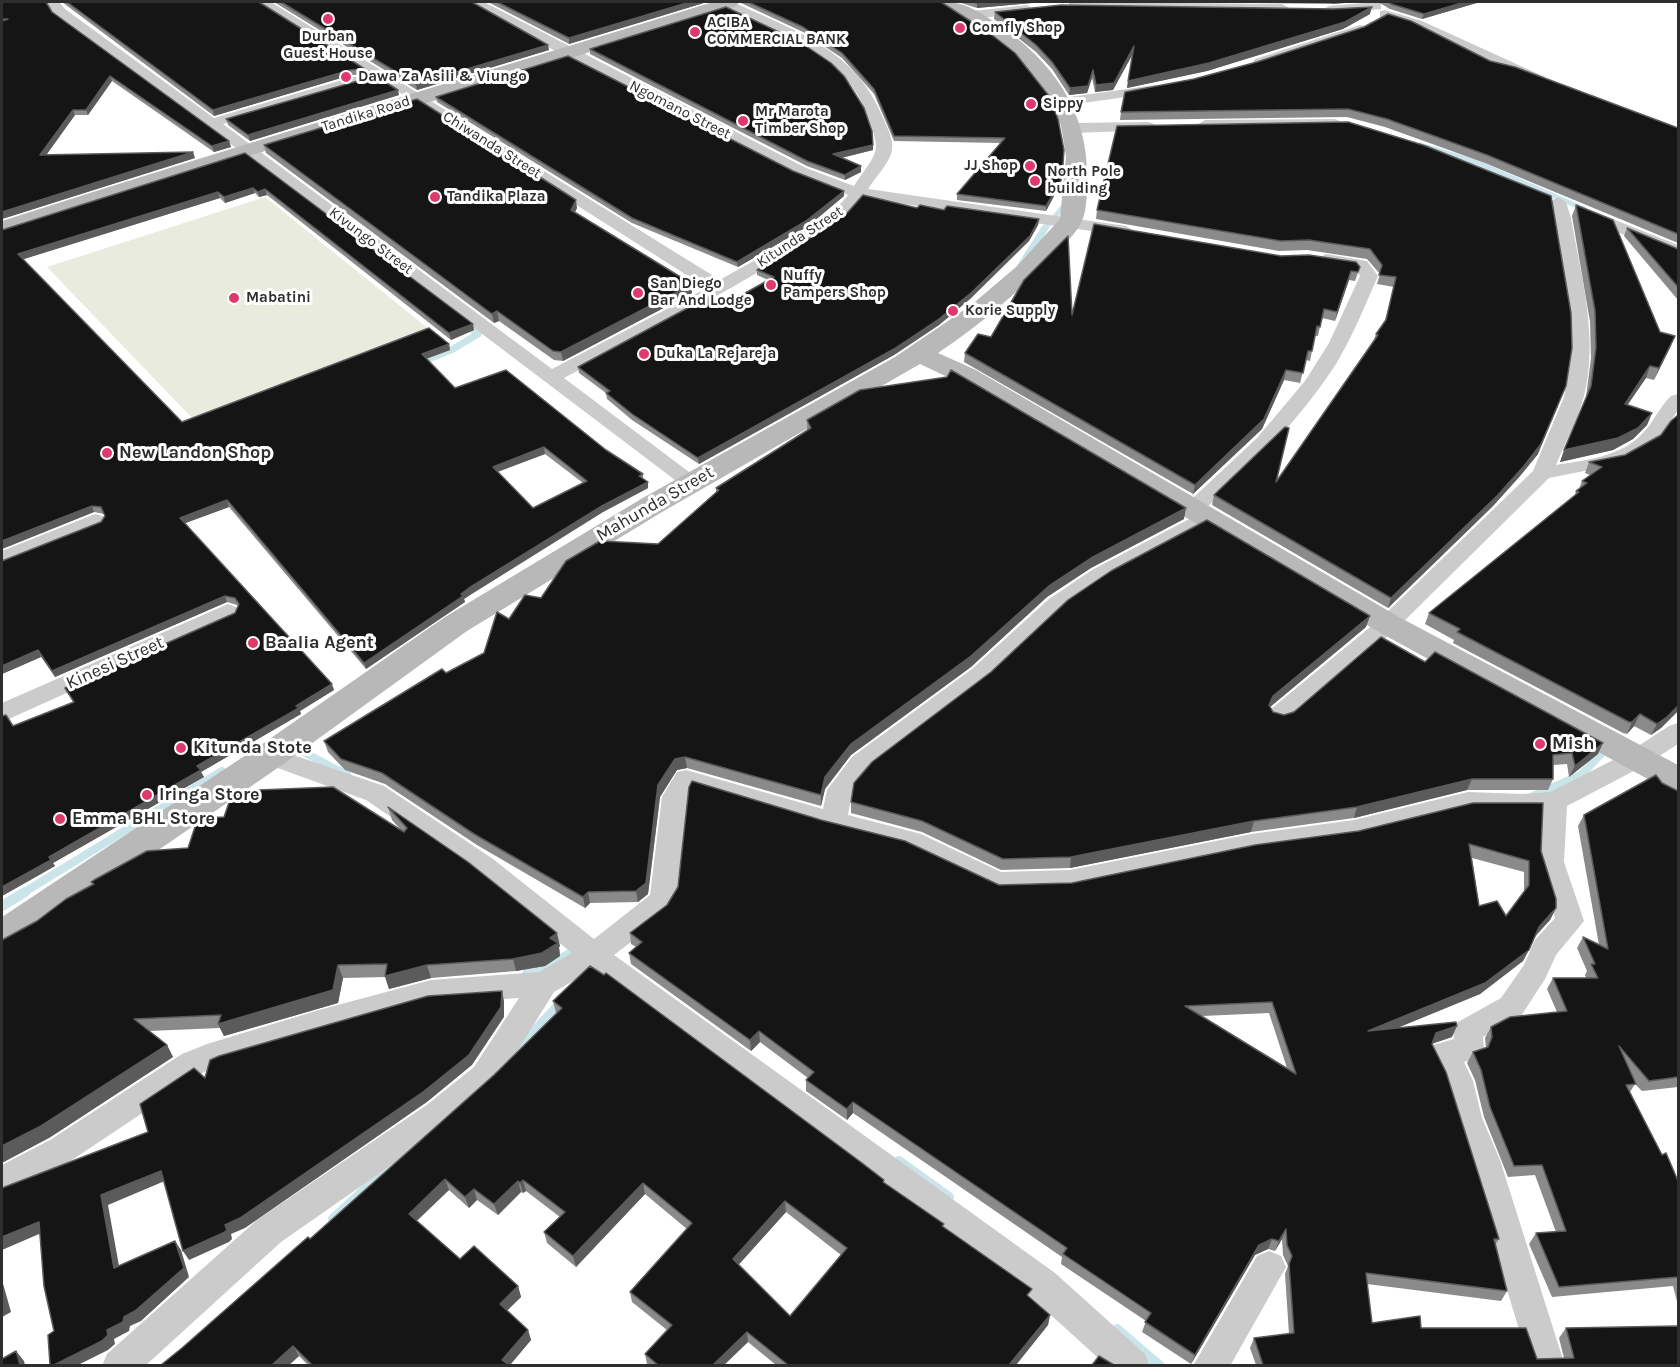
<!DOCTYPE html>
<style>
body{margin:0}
#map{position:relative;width:1680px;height:1367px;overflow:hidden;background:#fff;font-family:Karla,sans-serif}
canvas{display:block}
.frame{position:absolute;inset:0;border:3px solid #2e2e2e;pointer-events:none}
</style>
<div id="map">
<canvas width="1680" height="1367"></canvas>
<div class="frame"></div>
</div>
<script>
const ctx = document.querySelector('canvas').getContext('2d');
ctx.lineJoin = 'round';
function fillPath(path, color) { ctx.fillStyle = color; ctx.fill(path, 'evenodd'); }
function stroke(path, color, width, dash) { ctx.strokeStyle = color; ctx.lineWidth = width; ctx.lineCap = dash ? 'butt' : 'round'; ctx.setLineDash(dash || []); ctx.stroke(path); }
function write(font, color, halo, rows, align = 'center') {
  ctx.font = font + ' Karla,sans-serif'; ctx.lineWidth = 6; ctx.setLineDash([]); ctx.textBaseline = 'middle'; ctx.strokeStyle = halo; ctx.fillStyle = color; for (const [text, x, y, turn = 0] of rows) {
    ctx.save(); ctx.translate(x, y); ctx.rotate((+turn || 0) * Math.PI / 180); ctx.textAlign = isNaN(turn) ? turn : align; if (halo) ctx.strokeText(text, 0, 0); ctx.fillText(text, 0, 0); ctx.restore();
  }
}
const green = new Path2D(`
 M265,197L430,330L194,420L47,267Z`);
const streamFar3 = new Path2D(`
 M1420,145L1476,162L1584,209
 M1044,230L1067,202`);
const streamFar2 = new Path2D(`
 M1022,264L1045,228
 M419,363L453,349L478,334L465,323`);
const streamFar1 = new Path2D(`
 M292,746L347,775
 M1533,796L1581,775L1604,751L1599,748
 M23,893L222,771`);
const stream = new Path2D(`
 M2,906L25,892
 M527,974L535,973L572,953
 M514,1053L562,1002
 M899,1161L949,1197
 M333,1219L398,1159
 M1117,1329L1160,1366`);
const street = new Path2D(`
 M45,2H59L65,9L214,118L352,77H362L364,80L362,83L223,124L552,369L707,288L257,2H271L720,280C751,262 830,221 848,195L794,174L564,56L469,2H484L806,168L854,186C879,149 882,154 866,112C847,61 794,42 750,20C739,15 725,10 717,2H733C797,32 856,49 884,120C888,130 894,140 892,151C889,163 875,178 868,189L1126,226L1134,231L1126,236L862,198C845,224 811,240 785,256C713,300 639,338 564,378L697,478L700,482L697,486H683L255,162L55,15Z
 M1074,2L1282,4L1289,8L1282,12L1069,9V3Z
 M1376,2L1381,3V9L1329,14L1322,10L1329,6Z
 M1027,5L1034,9L1032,12L973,19L966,15L973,11Z
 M1385,10L1422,21L1545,77L1538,81L1533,80L1412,27L1380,17V11Z
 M1360,25L1365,26V32L1265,65L1260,66L1253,62L1255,59Z
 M1156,85L1163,89L1161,92L1062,106L1055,102L1062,98Z
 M1335,119L1340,121L1343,124L1340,127L1205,130L1197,125L1205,120Z
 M1149,122L1154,124L1157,127L1154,130L1074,133L1066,128L1074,123Z
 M1558,197L1566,202L1571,218C1581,276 1599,338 1584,396C1578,419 1565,443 1556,465C1586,460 1621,457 1643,433C1654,422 1659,407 1671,396L1678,394V410L1655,444L1619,464L1549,478L1396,629L1289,721L1280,724L1271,721L1268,715L1271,709L1380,619L1533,471L1564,397L1571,358L1570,322L1555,218L1550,202Z
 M1585,208L1678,245V256L1579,217L1577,213Z
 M1326,254L1367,261L1378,276C1365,305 1353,336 1336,364C1299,421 1250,470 1199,514H1214L1217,519L1214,524L1108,580L1065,609L988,681L870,771L852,793L848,815L921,834L1001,872L1070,870L1251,834L1354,820L1468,792L1523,794L1550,792L1629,752L1669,726L1678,723V744L1647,764L1567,806L1564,862L1584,921L1556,955L1545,979L1521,1016L1483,1037L1484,1048L1480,1057L1464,1062L1473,1081L1482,1118L1500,1160L1565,1366H1530L1468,1160L1452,1118L1443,1082L1429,1054L1433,1045L1454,1039L1453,1031L1458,1022L1501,998L1524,965L1535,940L1555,918L1538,862L1540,812H1468L1354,840L1251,854L1070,892L998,894L905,850L822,829L692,790L688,798L677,897L667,914L614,955L1055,1273L1145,1354L1150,1366H1107L1031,1297L592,970L554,992L496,1085L450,1124L281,1242L145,1366H102L107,1354L257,1220L428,1104L474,1067L519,998L431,1004L223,1064L204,1072L72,1160L2,1196V1165L50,1140L182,1054L207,1044L319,1010L431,980L539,972L572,953L473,873L366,800L261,762L257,756L261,750L270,747L384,786L493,859L594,939L650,895L662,797L677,772L686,770L823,809L827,790L852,757L972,669L1049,599L1092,570L1197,515H1183L1180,510L1257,438L1305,381L1329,343L1360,276L1355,269L1320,263L1317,259Z
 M95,514L103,516L106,521L103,526L2,566V551Z
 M228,604L236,607L239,612L236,617L2,722V703Z
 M1269,1251L1281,1256L1286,1267L1230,1366H1193L1257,1256Z`);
const secondary = new Path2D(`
 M713,2H739L736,6L460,93L255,154L2,235V221C238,145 476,75 713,2Z
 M938,2C961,0 977,10 996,23C1052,60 1089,111 1087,180C1087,193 1087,209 1082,221C1076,234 1065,243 1056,253C1020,291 981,324 938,353L976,370L1399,617L1678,765V793L1666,789L1377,631L958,382L920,364L662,512L467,631L282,765L16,948L2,952V917L258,747L445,617L641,499L895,357L970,306L1016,267L1060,219L1066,156L1061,126L1050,100L1036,79L1016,57L993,38Z`);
const wall = new Path2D(`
 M2,2L52,12L229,141L231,147L214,152L112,81L88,115H75L46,155L195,158L2,219Z
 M62,2H259L399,95L250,141L228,125L226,119L361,80L363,76L362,75H351L214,116Z
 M274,2H472L549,50L417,90Z
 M488,2H707L569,44Z
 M740,2H941L1061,183L1046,211L957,200V194L1001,143L894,141L874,94L842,58L803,32L741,3Z
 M958,2H1043L977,8Z
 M1179,2H1357L1332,4Z
 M1378,2H1480L1422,19L1390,9Z
 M995,12L1370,14L1343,29L1207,71L1127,88L1133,54L1113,90L1095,92L1092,78L1087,93L1069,95L1052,69L1036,52L994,19Z
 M590,49L873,150L841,158L861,172L845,180L807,166L590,54Z
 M1490,61L1678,128V243L1485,163L1385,127L1347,117L1120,120L1121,112Z
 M436,97L793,171L844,191V196L807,227L738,267L632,223L437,102Z
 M1348,122L1538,454L1520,476L1493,506L1388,608L1212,505L1214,495L1276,482L1374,340L1376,334L1385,320L1394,287L1377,284L1380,274L1367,259L1307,250L1279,251L1096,219L1097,210Z
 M264,145L577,208L575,212L692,293L563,361L554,360L499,321L494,323L266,153Z
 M245,153L474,330L451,340L267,195L259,197L255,193L225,203L220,198L23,259L182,422L449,344L450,350L426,359L455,388L606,450L643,474V479L648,488L603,512L470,595L464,599L465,602L366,669L229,507L185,523L334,690L300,711L301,714L201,772L204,777L53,863L55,866L2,896V716L13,726L73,702L65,688L235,613L238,606L237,605L227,602L55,677L41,657L2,674V561L101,522L105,516L104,514L94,512L2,549V230ZM545,454L583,483L533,508L498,472Z
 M1576,205L1660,332L1675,336L1654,380L1646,378L1627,405L1652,413L1647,425L1633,439L1613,450L1560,462L1586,397L1591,358L1590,322L1572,216Z
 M917,208L944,210L1039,219L1038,225L1029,241L970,299L939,325L894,355L699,464L632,420L607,399L606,393L579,373L578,367L722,306L768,280L757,275V270Z
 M1627,228L1678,249V300L1624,236Z
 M1360,267L1355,281L1349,280L1335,321L1322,318L1318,336H1315L1310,361L1306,360L1300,383L1284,380L1262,429L1193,494L964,362L965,353L991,337L1072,315Z
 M1678,415V711L1661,728L1651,735L1634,726L1627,734L1623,733L1453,643L1454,640L1425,624L1429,613L1575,495L1576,491L1579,489L1582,481L1590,475L1585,473L1589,462L1625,455L1661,435Z
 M807,420L1184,519L1091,568L1047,597L971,667L851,755L825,789L821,806L687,768L677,770L660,797L648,894L638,902L590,903L585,908L477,845L385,784L345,770L328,752L324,741L484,653L509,619L541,598L658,544L716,492V488L807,430Z
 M1366,627L1270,707L1273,712L1284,715L1425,662L1598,754L1569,777L1567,764L1553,765V779L1548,790H1467L1354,818L1251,832L1070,868L1001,870L922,832L851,813V802Z
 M1662,783L1678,791V1087L1642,1091L1635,1084L1630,1092L1662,1155L1678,1181V1305L1673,1286L1552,1297L1529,1244L1536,1233L1556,1232L1535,1175L1508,1177L1484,1117L1475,1080L1467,1063L1473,1052L1486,1048L1485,1038L1491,1027L1557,1012L1547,989L1553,978H1586L1585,975L1587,971L1577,948L1583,937L1599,945L1578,826L1584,815Z
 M388,807L560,946L559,947L560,956L545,966L516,971L431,978L389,989L385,977L343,978L338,1003L224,1036L220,1028L149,1031L167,1045L173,1057L49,1138L93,885L91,882L402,831L392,820Z
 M1359,831L1541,851L1556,908L1550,920L1535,937L1523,961L1480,994L1397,1028L1452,1037L1432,1044L1499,1239L1495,1245L1507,1291L1501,1301L1367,1284L1372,1323L1421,1328L1537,1359L1564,1358L1559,1338L1566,1328L1678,1365H1256L1250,1348L1254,1338L1289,1334L1285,1274L1288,1266L1283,1255L1282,1239L1275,1251L1268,1249L1255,1255L1191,1364L1142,1332L1146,1321L1061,1264L1062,1257L853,1113L847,1120L806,1091V1080L808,1078L760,1042L751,1051L631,964L629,953L636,947L631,944L630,933L999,885L1072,883ZM1472,858L1524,872V892L1506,916L1479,906ZM1269,1013L1287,1068L1202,1016Z
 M553,1001L884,1180V1183L944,1228L1030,1298L1050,1315L1048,1325L1016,1365H776L748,1342L724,1365H649L647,1364L645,1354L667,1330L632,1302L630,1292L687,1229L645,1194L576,1267L547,1243L544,1232L560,1217L526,1191L523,1193L521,1192L498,1215L477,1200L469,1208L449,1190L417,1221L460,1259L518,1286L521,1297L507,1311L528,1330L531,1340L510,1365H308L299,1356L289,1365L310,1239L494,1075L556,1013ZM786,1212L841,1255L790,1316L738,1265Z`);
const shadedWall = new Path2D(`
 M690,2H707L569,44V38Z
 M994,2H1043L977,8V3Z
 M1332,2H1357L1332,4Z
 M1465,2H1480L1422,19L1424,14Z
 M1372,7L1370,14L1343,29L1207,71L1127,88L1128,81Z
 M548,45L549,50L417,90L416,84Z
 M1134,46L1133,53L1113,90L1095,92L1096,85Z
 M350,70L351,75L214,116L213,110Z
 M1093,70L1092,78L1087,93L1069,95L1070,88Z
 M110,76L112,81L88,115L86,110Z
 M398,90L399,95L250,141L248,135Z
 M73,110L75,115L42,161L40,155Z
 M229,141L231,147L214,152L212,146Z
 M873,145V150L833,160V154Z
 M193,152L195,158L2,219V212Z
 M861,166V172L845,180V175Z
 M1062,178L1061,183L1046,211V206Z
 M253,188L255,193L225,203L224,197Z
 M265,189L267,195L259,197L258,192Z
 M844,191V196L807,227L738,267L737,262Z
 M218,192L220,198L21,260L18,254Z
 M576,200L577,208L572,218L571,210Z
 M1039,219L1038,225L1029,241L970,299L939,325L894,355L699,464L698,458Z
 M1351,271L1349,280L1335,321L1337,312Z
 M692,284V293L563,361L561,352Z
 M497,311L499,321L494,323L492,314Z
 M473,324L474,330L451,340L449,333Z
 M1675,336L1670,348L1654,380L1659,368Z
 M449,344L450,350L423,360L422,354Z
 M1650,366L1646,378L1620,416L1625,404Z
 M1286,370L1284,380L1262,429L1193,494L1195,485Z
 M1562,396L1538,454L1520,476L1493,506L1388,608L1391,598Z
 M1652,413L1647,425L1633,439L1613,450L1560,462L1564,450Z
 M544,447L545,454L494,473L493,467Z
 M648,482V488L603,512L470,595L464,599L465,602L366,669L364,663L469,588L602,506Z
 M227,500L229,507L183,524L180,518Z
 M92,506L94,512L2,549V541Z
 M1186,508L1184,519L1091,568L1047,597L971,667L851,755L825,789L821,806V795L825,777L851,744L1049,586L1093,557Z
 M225,596L227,602L55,677L52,671Z
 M1370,616L1366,627L1270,707L1269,705L1273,696Z
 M38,650L41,657L2,674V666Z
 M332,684L334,690L300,711L301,714L201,772L204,777L53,863L55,866L2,896V887L49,857Z
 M1678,706V711L1661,728L1651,735L1657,724Z
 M1640,714L1634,726L1627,734L1632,722Z
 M1603,743L1598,754L1569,777L1575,766Z
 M685,757L687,768L677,770L660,797L648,894L638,902L636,891L658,785L675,759Z
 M1472,779L1467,790L1354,818L1357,807Z
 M1254,821L1251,832L1070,868L1071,857Z
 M588,892L590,903L585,908L583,897Z
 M1556,908L1550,920L1533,938L1539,927Z
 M557,933L560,946L559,947L560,956L545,966L516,971L513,959Z
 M1529,950L1523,961L1480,994L1363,1042L1368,1031Z
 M338,965L343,978L338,1003L224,1036L218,1024Z
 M427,965L431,978L389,989L385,976Z
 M502,991L504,1001V1017L472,1065L427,1102L245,1228L231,1234L232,1239L229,1242L189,1260L183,1251L225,1225Z
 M1457,1026L1452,1037L1431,1044L1436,1033Z
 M759,1031L760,1042L751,1051L750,1040Z
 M167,1045L173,1057L49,1138L2,1163V1146Z
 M853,1102V1113L847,1120V1109Z
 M161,1171L167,1180L108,1205L121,1277L114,1268L101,1195Z
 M445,1179L449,1190L413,1224L409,1214Z
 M523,1180L526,1191L523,1193L520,1183Z
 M518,1181L521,1192L498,1215L494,1204Z
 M643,1183L645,1194L576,1267L573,1256Z
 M474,1189L477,1200L469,1208L465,1197Z
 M785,1201L786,1212L734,1270L733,1259Z
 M39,1222L46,1231L2,1250V1237Z
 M1286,1229L1282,1239L1275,1251L1279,1241Z
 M1272,1239L1268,1249L1255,1255L1191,1364L1195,1355L1259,1245Z
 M175,1241L181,1250L189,1277L141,1321L130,1326L129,1331L114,1339L115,1344L108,1350L78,1365H54L107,1330L124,1317Z
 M2,1280L11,1312L2,1317Z
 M518,1286L521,1297L503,1314L500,1304Z
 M1050,1315L1048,1325L1016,1365H1009Z
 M528,1330L531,1340L510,1365L502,1360Z
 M747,1332L748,1342L724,1365H714V1364Z
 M293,1346L299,1356L289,1365H272Z
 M16,1351L24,1361L25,1365H20Z`);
const building = new Path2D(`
 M2,2H46L52,12L229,141L212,146L110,76L86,110H73L40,155L193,152L2,212V21L8,19H2Z
 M67,2H259L398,90L248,135L226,119L361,80L365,73L361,69L350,70L213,110Z
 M281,2H472L548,45L416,84Z
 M497,2H690L569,38Z
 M748,2H941L992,35L1015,53L1049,96L1058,119L1064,150L1062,178L1046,206L957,194L1005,138L894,136L874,89L842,53L803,27Z
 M972,2H994L977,3Z
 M1388,2H1465L1424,14L1391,4Z
 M1061,5L1334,9L1372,7L1345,22L1209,63L1128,81L1134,46L1114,83L1096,85L1093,70L1088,86L1070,88L1052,62L1036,45L995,12Z
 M726,7L800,42L831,63L844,76L864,108L872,131L873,145L833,154L861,166L845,175L807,161L590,49Z
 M1388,14L1411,21L1490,61L1515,67L1678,128V234L1487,155L1387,119L1348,109L1121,112L1125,92L1194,79L1257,62L1364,27Z
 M568,56L793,171L844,191L806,221L737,262L632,218L436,97Z
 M417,99L576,200L571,210L692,284L561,352L553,351L497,311L492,314L264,145Z
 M1348,122L1426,146L1551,196L1571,313L1572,348L1566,386L1541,444L1524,466L1497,496L1391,598L1214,495L1285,427L1289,428L1276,482L1378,335L1376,334L1386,320L1396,277L1379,275L1382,265L1370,249L1309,240L1281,241L1097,210L1117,126Z
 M245,153L473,324L449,333L265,189L258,192L253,188L224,197L218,192L18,254L182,422L429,328L449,344L422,354L455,388L506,370L606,450L643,474L639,476L648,482L602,506L469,588L461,594L463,596L364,663L227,500L180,518L332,684L296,706L299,708L197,766L201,770L49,857L51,860L2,887V716L6,715L13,726L74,702L65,688L235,613L239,604L235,598L225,596L52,671L38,650L2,666V561L101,522L105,516L101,507L92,506L2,541V230ZM544,447L587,481L533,508L493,467Z
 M863,195L917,208L920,205L944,210L947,206L1039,219L1030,236L971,293L939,319L894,349L698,458L632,414L606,393L610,391L578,367L708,297L722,306L774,277L757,270L828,227L848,212Z
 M1576,205L1613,220L1660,332L1675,336L1659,368L1650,366L1625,404L1652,413L1638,428L1618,438L1564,450L1591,386L1596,347L1595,311Z
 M1094,224L1281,256L1309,255L1356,262L1360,267L1358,272L1351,271L1337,312L1324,309L1320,327L1317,326L1312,351H1308L1303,373L1286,370L1264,419L1195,485L965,353L978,334L991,337L1024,280L1068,236L1072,315Z
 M1627,228L1678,249V287Z
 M951,370L1186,508L1093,557L1049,586L971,656L851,744L825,777L821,795L685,757L675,759L658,785L646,883L636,891L588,892L583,897L474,834L382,773L341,759L324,741L442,669L446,673L484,653L497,612L509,619L525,595L541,598L566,561L600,541L658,544L719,490L716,488L811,428L807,420L860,390L947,377Z
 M1678,415V706L1667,717L1657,724L1640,714L1632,722H1629L1457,632L1460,629L1429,613L1579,492L1576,491L1587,483L1582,481L1602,467L1589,462L1625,455L1661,435L1671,421Z
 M1207,520L1370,616L1273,696L1269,705L1273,712L1284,715L1294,712L1381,637L1425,662L1435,652L1603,743L1575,766L1572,753L1553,755V779H1472L1357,807L1254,821L1071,857L1003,859L922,821L851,802L854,783L872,762L991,672L1068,600L1111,571Z
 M1656,775L1662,783L1678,791V1077L1649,1081L1619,1046L1636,1084L1626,1085L1662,1155L1666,1153L1678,1181V1277L1559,1287L1536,1233L1566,1231L1542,1165L1514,1166L1490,1107L1481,1070L1473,1052L1488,1047L1492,1037L1491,1027L1510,1017L1567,1011L1553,978H1598L1591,964H1595L1583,937L1608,949L1584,815Z
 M692,781L821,820L905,841L999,885L1072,883L1255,845L1359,831L1473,803H1543L1541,851L1556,899V908L1539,927L1529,950L1485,983L1368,1031L1456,1022L1457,1026L1436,1033L1432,1044L1446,1072L1499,1239H1494L1507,1291L1366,1273L1372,1323L1420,1316L1421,1328H1526L1537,1359L1574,1358L1566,1328L1678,1326V1365H1263L1254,1338L1294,1333L1289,1264L1292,1256L1287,1245L1286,1229L1279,1241L1272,1239L1259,1245L1195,1355L1145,1322L1151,1313L1063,1254L1067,1248L853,1102L847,1109L806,1080L814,1072L759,1031L750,1040L629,953L642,942L630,933L667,905L678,887L689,787ZM1469,844L1529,861V885L1506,916L1497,901L1479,906ZM1272,1002L1296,1074L1185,1006Z
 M333,787L404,832L407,828L388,807L468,862L557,933L550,938L558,943L542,953L513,959L427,965L385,976L387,964L338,965L333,990L218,1024L221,1015L134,1019L167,1045L41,1126L2,1146V940L37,921L66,899L94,884L91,882L94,880L147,851L188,848L198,818L224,817L233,791Z
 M590,966L604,975L606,973L862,1163L884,1180L883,1182L944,1224L942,1226L1032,1289L1027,1295L1050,1315L1009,1365H788L747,1332L714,1364L716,1365H658L645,1354L672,1325L630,1292L692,1223L643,1183L573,1256L544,1232L565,1212L523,1180L520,1183L518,1181L494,1204L474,1189L465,1197L445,1179L409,1214L460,1259L474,1246L518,1286L500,1304L528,1330L502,1360L509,1365H312L293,1346L272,1365H161L182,1348L308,1237L310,1239L494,1075L562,1008L553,1001ZM785,1201L847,1248L790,1316L733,1259Z
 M502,991L501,1007L469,1055L423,1092L240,1218L225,1225L227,1230L223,1233L183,1251L161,1171L101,1195L114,1268L175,1241L184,1268L135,1311L124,1317L123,1322L107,1330L108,1335L102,1341L54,1365H50L48,1335L54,1331L44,1286L39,1222L2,1237V1188L148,1132L140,1104L194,1068L205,1078L210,1060L219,1056L428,996Z
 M16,1351L20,1365H2V1359Z
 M1099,1356L1114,1365H1092Z`);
const markers = [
 [328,19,6,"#de386c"],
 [960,28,6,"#de386c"],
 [695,32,6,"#de386c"],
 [346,77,6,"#de386c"],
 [1031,104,6,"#de386c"],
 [743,121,6,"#de386c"],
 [1030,166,6,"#de386c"],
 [1035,181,6,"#de386c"],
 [435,197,6,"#de386c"],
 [771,285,6,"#de386c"],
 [638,293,6,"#de386c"],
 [234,298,6,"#de386c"],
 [953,311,6,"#de386c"],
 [644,354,6,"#de386c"],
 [107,453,6,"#de386c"],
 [253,643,6,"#de386c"],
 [1540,744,6,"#de386c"],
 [181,748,6,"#de386c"],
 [147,795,6,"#de386c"],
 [60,819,6,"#de386c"]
];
const farPoinames = [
 ["ACIBA",707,23],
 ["COMMERCIAL BANK",707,40],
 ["Comfly Shop",972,28],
 ["Durban",328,37,"center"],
 ["Guest House",328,54,"center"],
 ["Dawa Za Asili & Viungo",358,77],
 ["Sippy",1043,104],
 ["Mr Marota",755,112],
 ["Timber Shop",755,129],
 ["JJ Shop",1018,166,"right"],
 ["North Pole",1047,172],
 ["building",1047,189],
 ["Tandika Plaza",447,197],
 ["Nuffy",783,276],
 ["Pampers Shop",783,293],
 ["San Diego",650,284],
 ["Bar And Lodge",650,301],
 ["Mabatini",246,298],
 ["Korie Supply",965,311],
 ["Duka La Rejareja",656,354]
];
const farStreetnames = [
 ["Ngomano Street",680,110,27],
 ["Tandika Road",366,114,-17],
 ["Chiwanda Street",492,145,32],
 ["Kitunda Street",800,237,-33],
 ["Kivungo Street",371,241,37]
];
const poiNames = [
 ["New Landon Shop",119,453],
 ["Baalia Agent",265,643],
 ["Mish",1552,744],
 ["Kitunda Stote",193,748],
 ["Iringa Store",159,795],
 ["Emma BHL Store",72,819]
];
const streetNames = [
 ["Mahunda Street",655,504,-30],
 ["Kinesi Street",115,663,-24]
];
fillPath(green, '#e8ebdd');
stroke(streamFar3, '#cae5ea', 5);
stroke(streamFar2, '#cae5ea', 7);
stroke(streamFar1, '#cae5ea', 8);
stroke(stream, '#cae5ea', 10);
fillPath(street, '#cbcbcb');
fillPath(secondary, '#b8b8b8');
fillPath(wall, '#8a8a8a');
fillPath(shadedWall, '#5b5b5b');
fillPath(building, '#151515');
stroke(building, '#5b5b5b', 1.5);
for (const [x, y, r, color] of markers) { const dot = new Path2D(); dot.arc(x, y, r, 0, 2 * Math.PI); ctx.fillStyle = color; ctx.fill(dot); stroke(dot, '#fff', 2); }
write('bold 15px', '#2e2e2e', '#fff', farPoinames, 'left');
write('15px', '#2e2e2e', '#fff', farStreetnames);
write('bold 18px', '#2e2e2e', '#fff', poiNames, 'left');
write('18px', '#2e2e2e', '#fff', streetNames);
</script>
